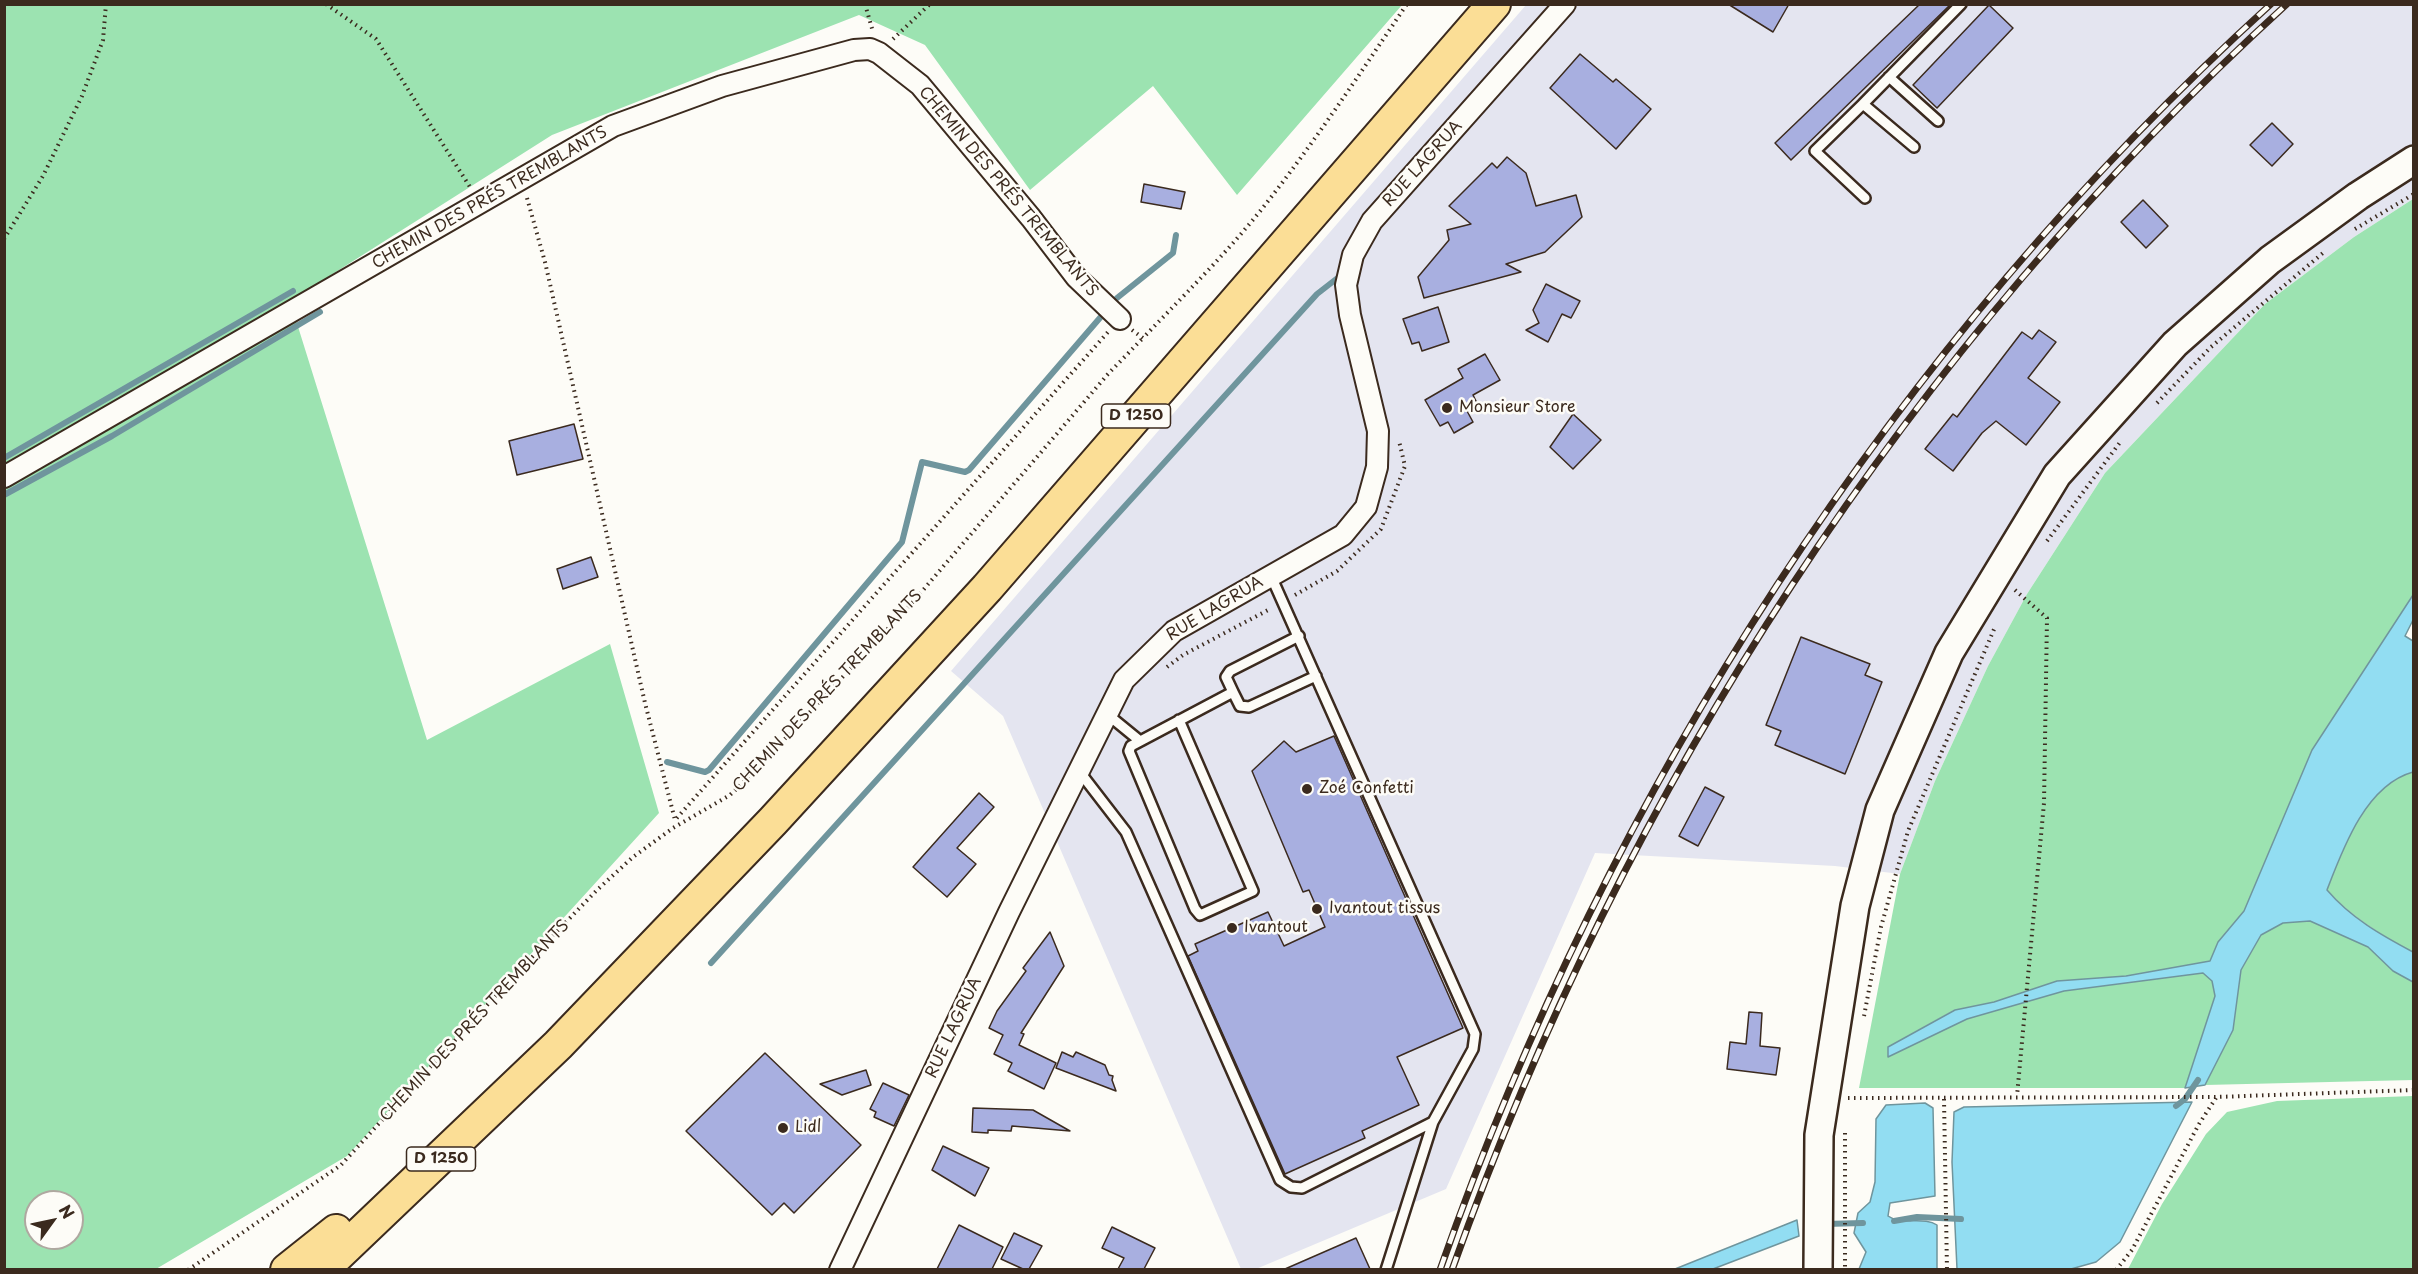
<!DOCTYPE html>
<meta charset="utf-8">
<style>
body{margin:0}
#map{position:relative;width:2418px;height:1274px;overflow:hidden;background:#fdfcf7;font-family:"Playpen Sans",sans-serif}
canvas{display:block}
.frame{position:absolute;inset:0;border:6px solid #3b2a1e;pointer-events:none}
.north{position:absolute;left:24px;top:1190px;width:60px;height:60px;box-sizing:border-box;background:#fdfcf7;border:2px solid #afa8a0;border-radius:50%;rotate:57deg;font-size:16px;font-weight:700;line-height:24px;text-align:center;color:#3b2a1e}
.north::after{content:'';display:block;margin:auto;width:21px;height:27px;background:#3b2a1e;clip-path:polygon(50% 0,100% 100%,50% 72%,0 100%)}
</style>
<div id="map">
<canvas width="2418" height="1274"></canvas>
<div class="frame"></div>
<div class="north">N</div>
</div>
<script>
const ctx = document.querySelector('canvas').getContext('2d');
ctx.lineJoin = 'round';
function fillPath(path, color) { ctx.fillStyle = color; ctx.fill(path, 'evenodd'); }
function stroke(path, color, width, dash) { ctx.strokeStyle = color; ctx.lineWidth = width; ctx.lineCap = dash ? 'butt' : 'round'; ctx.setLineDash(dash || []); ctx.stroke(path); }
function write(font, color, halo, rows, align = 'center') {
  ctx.font = font + ' "Playpen Sans",sans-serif'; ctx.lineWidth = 5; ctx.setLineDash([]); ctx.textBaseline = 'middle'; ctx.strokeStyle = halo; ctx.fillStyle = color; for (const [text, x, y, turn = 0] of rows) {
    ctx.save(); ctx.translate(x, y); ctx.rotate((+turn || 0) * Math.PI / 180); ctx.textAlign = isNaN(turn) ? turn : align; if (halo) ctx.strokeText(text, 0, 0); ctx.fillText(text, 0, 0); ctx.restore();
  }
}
const built = new Path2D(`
 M1526,5H2413V199L2354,237L2265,304L2105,473L2027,594L1988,666L1935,781L1900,874L1835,866L1595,853L1446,1189L1256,1269H1241L1003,716L951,671Z`);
const green = new Path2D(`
 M5,5H1402L1237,195L1153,86L1030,190L925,45L859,15L552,135L290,301L427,740L610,644L659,813L347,1156L156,1269L5,1270ZM36,1202H72V1238H36Z
 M2413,199V595L2312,750L2244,911L2218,942L2210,961L2126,976L2057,981L1994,1002L1954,1010L1888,1047V1057L1967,1019L2064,991L2204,973L2212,981L2215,996L2185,1088H1859L1900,874L1935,781L1988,666L2027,594L2105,473L2265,304L2354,237Z
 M2413,772V952C2381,935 2352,917 2327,890C2343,848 2366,785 2413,772Z
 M2309,920L2368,947L2393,971L2413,982V1080L2205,1085L2233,1030L2241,970L2261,935L2283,923Z
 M2413,1096V1269H2128L2162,1204L2206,1134L2227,1112L2277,1101Z`);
const water = new Path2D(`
 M2413,595V620L2405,636L2413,641V772C2366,785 2343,848 2327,890C2351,918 2381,935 2413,952V982L2393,971L2368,947L2310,921L2283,923L2261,935L2241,970L2233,1030L2205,1085L2185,1088L2215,996L2212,981L2203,973L2064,991L1967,1019L1888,1057V1047L1955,1010L1994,1002L2057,981L2126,976L2210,961L2218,942L2244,911L2312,750Z
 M2192,1102L2120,1242L2096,1262L2071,1269H1957L1952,1162L1954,1112L1964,1107Z
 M1925,1103L1933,1108L1935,1196L1890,1203L1888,1216C1902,1226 1924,1216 1937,1225V1269H1859L1866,1252L1854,1233L1858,1213L1870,1202L1875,1182L1876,1119L1886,1105Z
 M1797,1220L1799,1236L1713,1269H1675Z`);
const stream = new Path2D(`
 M1117,298L1173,253L1176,235
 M4,458L293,291
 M4,495L112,436L320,312
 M667,762L705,772L709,770L902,542L922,462L965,472L969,470L1105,312
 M711,963L1317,294L1344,273
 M2176,1106L2185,1099L2198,1080
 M1894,1221L1917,1217L1961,1219
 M1825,1224L1863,1223`);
const building = new Path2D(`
 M1728,4H1789L1773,32Z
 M1920,4H1951L1791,160L1775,143Z
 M1989,5L2013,28L1937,108L1913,85Z
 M1580,54L1613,82L1616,79L1651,109L1616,149L1550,88Z
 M2272,123L2293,144L2272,166L2250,145Z
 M1507,157L1526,173L1536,206L1576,195L1582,217L1545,252L1506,264L1521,272L1424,298L1418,277L1449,240L1447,230L1471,224L1449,206L1492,163L1497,168Z
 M1144,184L1185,192L1181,209L1141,202Z
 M2143,200L2168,226L2146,248L2121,222Z
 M1546,284L1580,301L1571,318L1562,314L1548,342L1526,330L1539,323L1533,310Z
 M1438,307L1449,342L1422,351L1419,342L1412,344L1403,319Z
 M2039,330L2056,342L2028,378L2060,402L2026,445L1996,421L1982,433L1953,471L1925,449L1953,414L1957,417L2022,332L2032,339Z
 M1485,354L1500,380L1473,395L1478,405L1467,411L1473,422L1454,433L1448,422L1440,426L1425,400L1463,378L1458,369Z
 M1573,414L1601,440L1573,469L1550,447Z
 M574,424L583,459L517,475L509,441Z
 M591,557L598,577L563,589L557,569Z
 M1801,637L1870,664L1865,675L1882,682L1845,774L1775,745L1781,731L1766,725Z
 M1334,736L1463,1028L1397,1057L1419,1105L1362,1131L1365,1138L1285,1174L1188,956L1198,951L1195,944L1268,912L1284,946L1325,927L1309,890L1303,892L1252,771L1284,741L1296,752Z
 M1705,787L1724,797L1698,846L1679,836Z
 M979,793L994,807L957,848L976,864L947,897L913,867Z
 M1050,932L1064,966L1021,1033L1024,1034L1019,1045L1056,1063L1044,1089L1008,1071L1012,1063L994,1054L1003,1035L989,1028L997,1011L1026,971L1023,968Z
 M1749,1012L1762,1013L1760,1046L1780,1048L1776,1075L1727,1069L1730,1042L1746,1044Z
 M1062,1052L1073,1057L1076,1052L1105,1065L1109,1075L1113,1076L1112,1080L1116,1091L1056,1068Z
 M765,1053L861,1145L794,1213L784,1203L772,1215L686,1131Z
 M866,1070L871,1085L842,1095L820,1084Z
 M883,1083L909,1095L894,1126L874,1117L876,1112L870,1109Z
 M973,1108L1033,1110L1070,1131L1012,1126L1011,1131L988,1130V1133L972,1132Z
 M943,1146L989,1168L975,1196L932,1170Z
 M959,1225L1003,1247L992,1269H937Z
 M1112,1227L1155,1248L1144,1269H1118L1124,1258L1102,1248Z
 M1014,1233L1042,1246L1029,1269H1023L1001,1259Z
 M1356,1238L1370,1269H1285Z`);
const path = new Path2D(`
 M326,4L376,39L470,187
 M865,4L873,32
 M893,39L930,4
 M527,198L545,262L645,703L675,820L1108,332
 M2355,229L2414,194
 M4,239L43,176L82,96L103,40L106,4
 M1132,330L1143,338C1187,292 1233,247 1272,196C1320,134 1363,69 1407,4
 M2157,403L2211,347L2323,253
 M2047,541L2121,441
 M2015,590L2047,618L2044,803L2017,1096
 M1295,595L1337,571L1381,529L1405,466L1399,441
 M1167,667L1183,655L1270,609
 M1864,1016L1881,927L1908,831L1995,627
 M1848,1098L2216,1097L2414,1090
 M1944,1099L1947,1270
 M1845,1133V1270
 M188,1270L341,1165L511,979L597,890L633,857L673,828L730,795L750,776L912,603L1108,374L1143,338
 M2116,1270L2132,1250L2199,1124L2216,1098`);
const service = new Path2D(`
 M1889,77L1938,121
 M1863,104L1815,151L1865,198
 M1914,147L1863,104L1961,4
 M1271,576L1475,1034L1473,1049L1433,1122L1386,1270
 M1233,692L1240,706L1249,707L1316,676
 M1107,714L1140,741
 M1179,720L1253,891L1200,915L1195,909L1129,751L1131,746L1233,692L1226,677L1230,671L1299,636
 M1079,771L1126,832L1280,1180L1291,1187L1302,1188L1433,1122`);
const minor = new Path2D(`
 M4,477L613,126L722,86L854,50L870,49L879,53L920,85L1031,218L1076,277L1120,319
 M840,1270L1009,912L1124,680L1174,631L1343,535L1366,507L1377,467L1378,431L1350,315L1346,285L1353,255L1372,221L1565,4`);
const secondary = new Path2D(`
 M1818,1270L1819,1135L1855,906L1880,810L1949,653L2057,475L2175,344L2270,260L2358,196L2414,160`);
const primary = new Path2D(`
 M287,1270L336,1231
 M322,1270L558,1045L773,821L987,588L1494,4`);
const rail = new Path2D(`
 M1440,1270C1609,788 1893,347 2271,4
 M1452,1270C1624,787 1908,349 2287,4`);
const markers = [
 [1447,408,6,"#3b2a1e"],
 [1307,789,6,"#3b2a1e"],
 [1317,909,6,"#3b2a1e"],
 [1232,928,6,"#3b2a1e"],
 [783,1128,6,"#3b2a1e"]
];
const shields = [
 [1136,416,69],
 [441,1159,69]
];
const shieldNames = [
 ["D 1250",1136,416],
 ["D 1250",441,1159]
];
const streetNames = [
 ["RUE LAGRUA",1423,164,-48],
 ["CHEMIN DES PRÉS TREMBLANTS",1008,192,50],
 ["CHEMIN DES PRÉS TREMBLANTS",490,198,-30],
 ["RUE LAGRUA",1215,609,-31],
 ["CHEMIN DES PRÉS TREMBLANTS",828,691,-47],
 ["CHEMIN DES PRÉS TREMBLANTS",475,1021,-47],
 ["RUE LAGRUA",954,1028,-65]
];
const poiNames = [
 ["Monsieur Store",1459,408],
 ["Zoé Confetti",1319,789],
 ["Ivantout tissus",1329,909],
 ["Ivantout",1244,928],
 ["Lidl",795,1128]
];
fillPath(built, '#e4e5f0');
fillPath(green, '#9ce3b1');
fillPath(water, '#92ddf2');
stroke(water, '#6f959d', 1.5);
stroke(stream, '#6f959d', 6);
fillPath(building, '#a8afe0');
stroke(building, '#3b2a1e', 1.5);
stroke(service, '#3b2a1e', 14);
stroke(minor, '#3b2a1e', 24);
stroke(secondary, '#3b2a1e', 32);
stroke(primary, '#3b2a1e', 36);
stroke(path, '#3b2a1e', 4, [1.5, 4.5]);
stroke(service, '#fdfcf7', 9);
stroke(minor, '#fdfcf7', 20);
stroke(secondary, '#fdfcf7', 27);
stroke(primary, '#fbde96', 32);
stroke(rail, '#3b2a1e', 7);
stroke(rail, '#fdfcf7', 4.5, [14]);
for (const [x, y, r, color] of markers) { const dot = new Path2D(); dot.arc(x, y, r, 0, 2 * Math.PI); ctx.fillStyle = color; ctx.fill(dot); stroke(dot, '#fdfcf7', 2); }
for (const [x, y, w] of shields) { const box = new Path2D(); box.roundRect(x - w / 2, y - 12, w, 24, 4.5); ctx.fillStyle = '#fdfcf7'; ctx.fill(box); stroke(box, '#3b2a1e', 1.5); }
write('bold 15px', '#3b2a1e', null, shieldNames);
write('16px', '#3b2a1e', '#fdfcf7', streetNames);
write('16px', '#3b2a1e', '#fdfcf7', poiNames, 'left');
</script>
